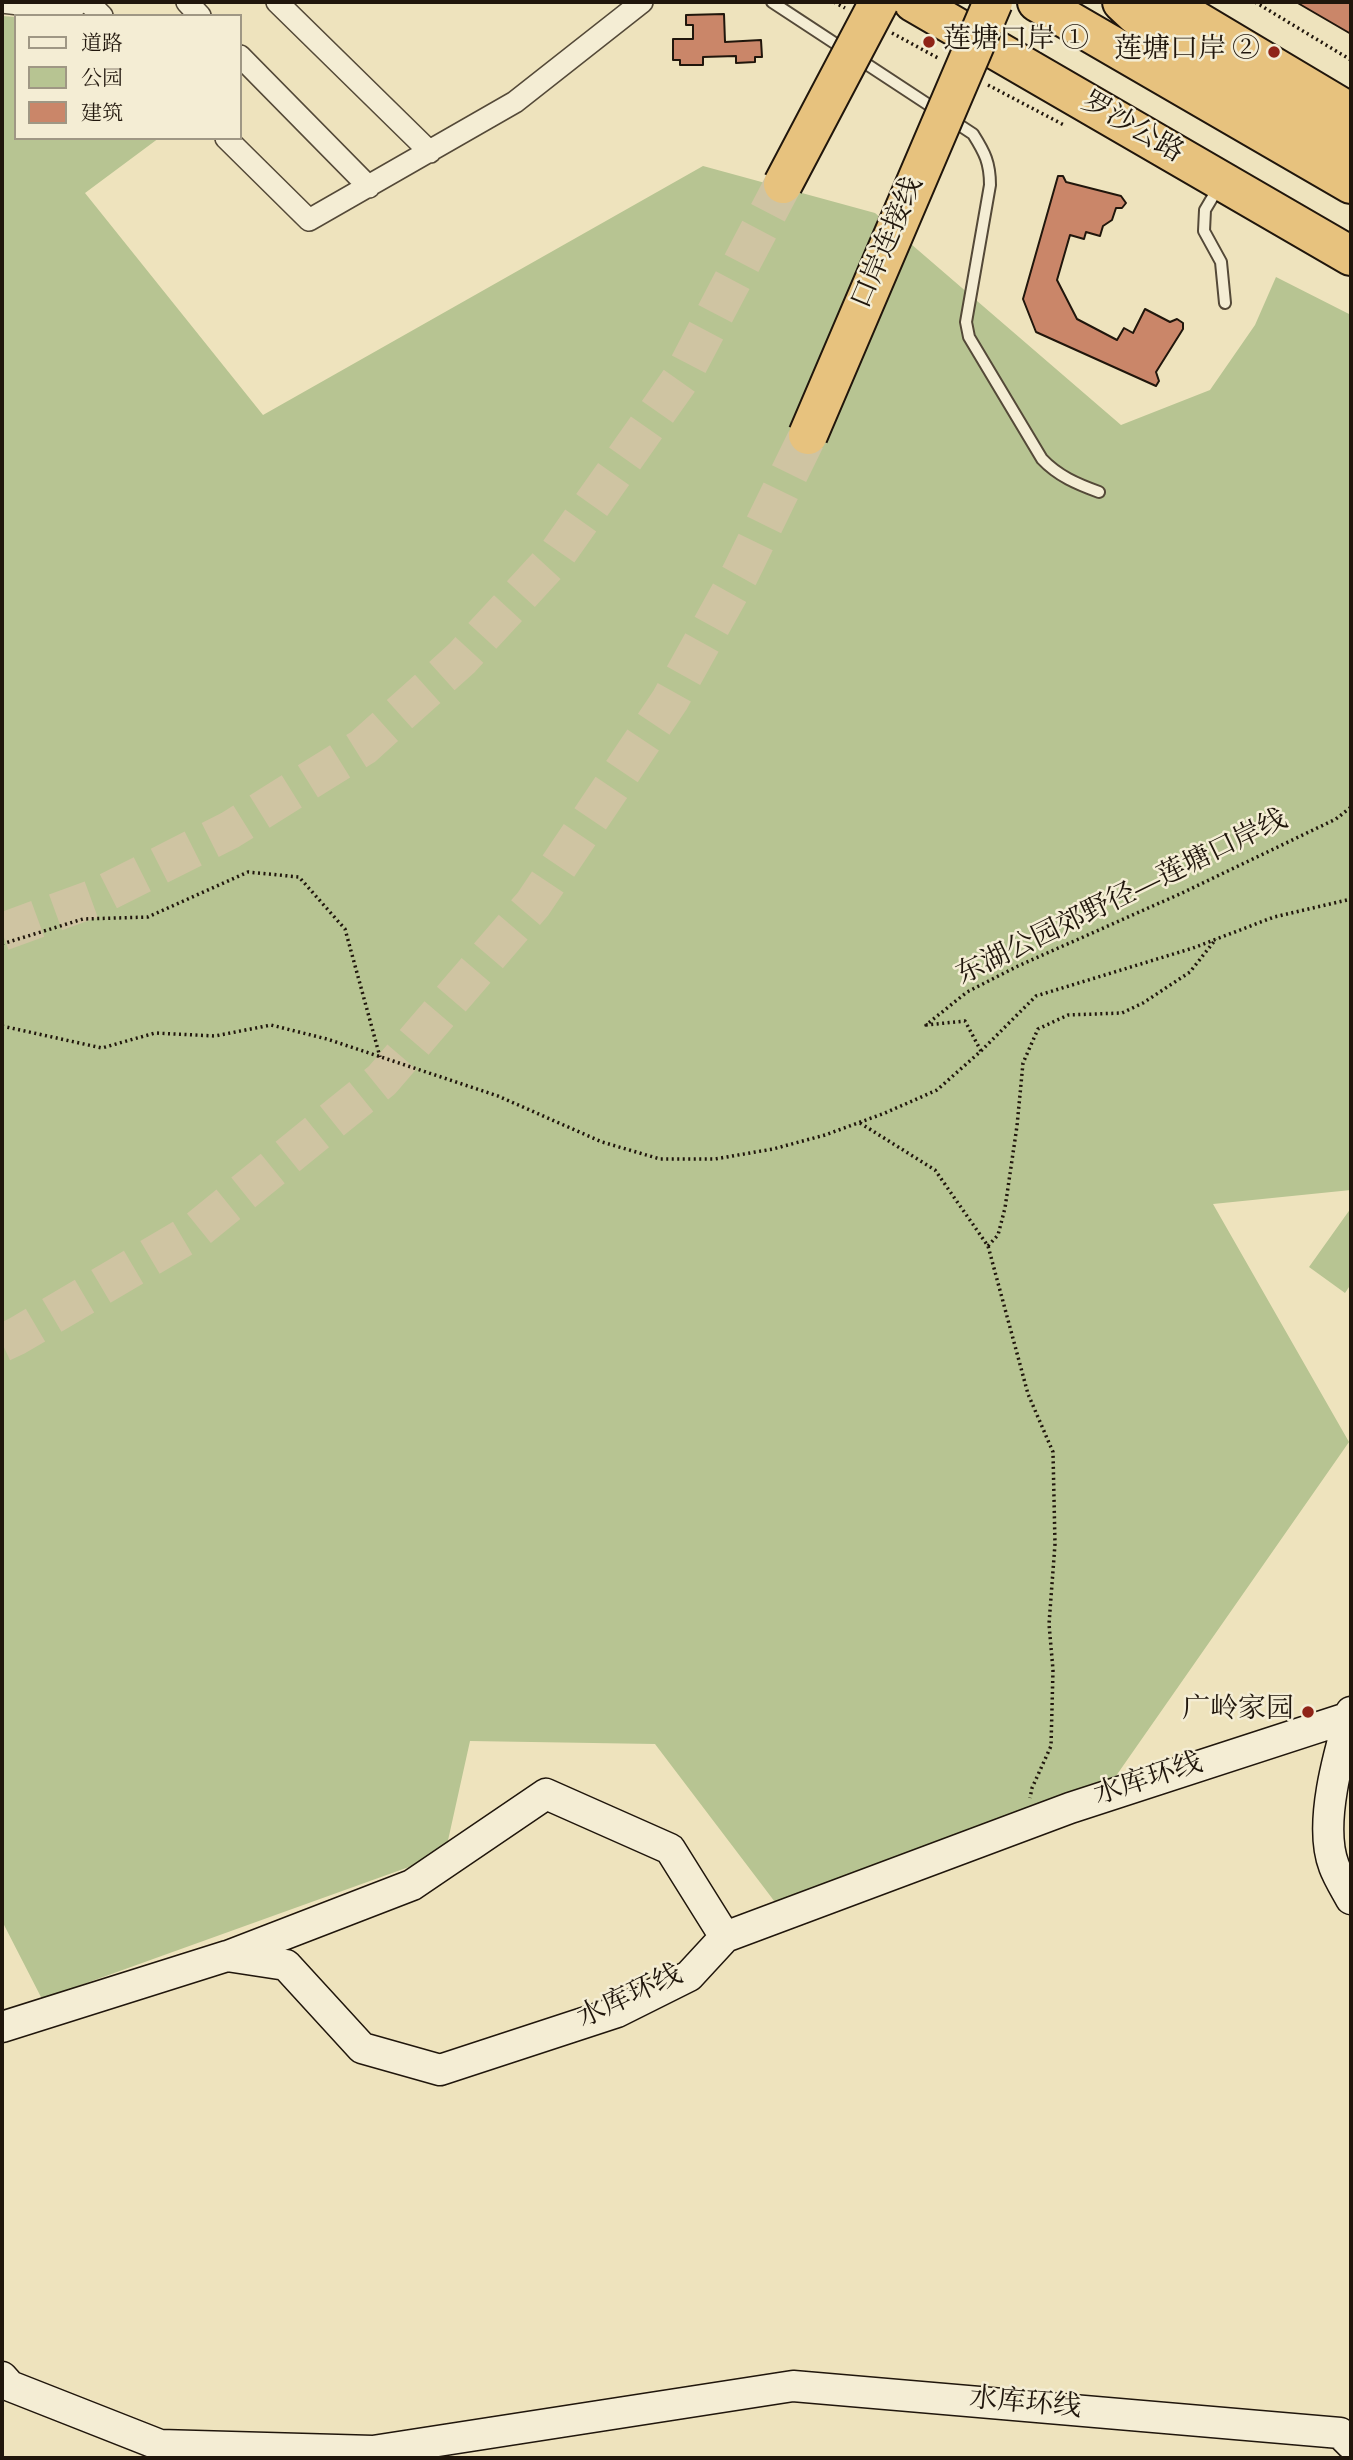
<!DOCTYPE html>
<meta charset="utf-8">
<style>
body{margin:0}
#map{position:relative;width:1353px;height:2460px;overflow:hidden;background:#eee3bd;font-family:"Sorts Mill Goudy","Noto Serif SC",serif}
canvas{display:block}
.frame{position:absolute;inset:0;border:4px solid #20160c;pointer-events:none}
.legend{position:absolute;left:14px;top:14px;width:228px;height:126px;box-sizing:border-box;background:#f4edd4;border:2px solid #9f9784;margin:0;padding:9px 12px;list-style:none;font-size:21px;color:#20160c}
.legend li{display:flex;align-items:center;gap:14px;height:35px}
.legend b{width:35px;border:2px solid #9f9784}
</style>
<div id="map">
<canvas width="1353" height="2460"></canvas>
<div class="frame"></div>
<ul class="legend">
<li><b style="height:9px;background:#f4edd4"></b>道路</li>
<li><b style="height:19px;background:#b7c492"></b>公园</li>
<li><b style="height:19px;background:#ca8669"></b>建筑</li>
</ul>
</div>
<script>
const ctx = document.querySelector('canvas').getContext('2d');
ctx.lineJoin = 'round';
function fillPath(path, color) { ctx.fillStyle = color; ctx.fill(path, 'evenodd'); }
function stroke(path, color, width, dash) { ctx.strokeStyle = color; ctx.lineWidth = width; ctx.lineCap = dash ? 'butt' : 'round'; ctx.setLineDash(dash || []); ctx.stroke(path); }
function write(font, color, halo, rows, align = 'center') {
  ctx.font = font + ' "Sorts Mill Goudy","Noto Serif SC",serif'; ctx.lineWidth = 5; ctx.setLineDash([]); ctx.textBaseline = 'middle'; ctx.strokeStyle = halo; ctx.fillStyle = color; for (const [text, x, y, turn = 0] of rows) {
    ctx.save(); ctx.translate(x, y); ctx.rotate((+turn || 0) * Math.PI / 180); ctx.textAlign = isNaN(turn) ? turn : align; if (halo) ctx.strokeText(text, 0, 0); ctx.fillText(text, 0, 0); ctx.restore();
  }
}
const green = new Path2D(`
 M2,16L16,17V138H159L85,193L263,415L703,166L875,213L1121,425L1210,390L1255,325L1276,277L1351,315V1190L1213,1204L1349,1442L1109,1786L778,1906L655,1744L470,1741L445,1854L42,1999L2,1921Z
 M1351,1208V1284L1345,1293L1309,1267Z`);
const building = new Path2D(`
 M1296,2H1351V34Z
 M724,14L725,42L761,40L762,57H755V62L736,63V56L703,57V65H680V60H673V39H693V25H686V15Z
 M1058,176H1063L1066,182L1121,196L1126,203L1122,208H1116L1112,220L1103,226L1100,236L1086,232L1084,239L1070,235L1057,280L1077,319L1117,340L1124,328L1133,333L1145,309L1170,322L1177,319L1183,323V329L1156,372L1159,381L1156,386L1036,332L1023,299Z`);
const highwayTunnel = new Path2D(`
 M2,932L95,898L230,830L363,747L462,658L555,557L682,377L783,184
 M2,1343L17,1336L198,1229L382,1080L533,904L670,700L740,574L808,435`);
const path = new Path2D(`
 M834,2L845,8
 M1255,2L1351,60
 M892,33L938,58
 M988,85L1064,125
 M2,944L83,919L148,917L248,872L299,877L345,929L380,1057
 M2,1026L102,1048L155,1033L215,1036L271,1025L327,1039L498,1096L602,1142L660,1159H715L773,1149L825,1135L885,1113L937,1090L981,1051L965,1021L926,1025L967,992L1018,966L1182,893L1336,819L1351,807
 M981,1051L1036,996L1193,948L1274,917L1351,899
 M860,1123L935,1170L988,1246L1028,1394L1053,1452L1055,1544L1049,1624L1053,1670L1051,1746L1032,1788L1030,1798
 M988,1246L998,1235L1005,1208L1017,1126L1023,1063L1038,1029L1068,1015L1122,1013L1143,1003L1190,972L1216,939`);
const lane = new Path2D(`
 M772,2L973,134C985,153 990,163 990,185L966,322L969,337L1042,459C1058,476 1077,484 1099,492
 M1218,188L1205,210L1204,231L1221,262L1225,303`);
const street = new Path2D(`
 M2,2L71,10L80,2
 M88,2L102,16
 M187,2L200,16
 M277,2L430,152
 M240,56L369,187
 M226,138L309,220L515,102L642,2`);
const secondary = new Path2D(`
 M1351,1712C1339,1753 1318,1825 1334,1866C1338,1877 1345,1888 1351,1899
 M228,1956L412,1885L546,1794L670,1849L725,1937
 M2,2027L227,1956L286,1965L362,2048L440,2070L617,2012L689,1976L725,1937L1070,1808L1350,1717
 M2,2377L10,2386L160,2445L373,2451L793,2386L1340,2433L1351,2444`);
const highway = new Path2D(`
 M913,2L1351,256
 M1037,2L1351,184
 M1122,2L1136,15L1167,37L1351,147
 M1165,2L1351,113`);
const highwayBridge = new Path2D(`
 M783,184L879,2
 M808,435L993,2`);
const markers = [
 [929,42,7,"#8f2418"],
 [1274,52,7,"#8f2418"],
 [1308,1712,7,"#8f2418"]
];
const poiNames = [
 ["莲塘口岸 ①",943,42,"left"],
 ["莲塘口岸 ②",1260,52],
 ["广岭家园",1294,1712]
];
const streetNames = [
 ["罗沙公路",1131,130,30],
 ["口岸连接线",890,244,-67],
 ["东湖公园郊野径—莲塘口岸线",1123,900,-26],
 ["水库环线",1149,1782,-18],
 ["水库环线",631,1999,-25],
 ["水库环线",1025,2406,5]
];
fillPath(green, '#b7c492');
fillPath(building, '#ca8669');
stroke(building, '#20160c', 2);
stroke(highwayTunnel, '#cfc4a2', 38, [38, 19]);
stroke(lane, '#544938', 14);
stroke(street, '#544938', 24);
stroke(secondary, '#20160c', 33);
stroke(highway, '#20160c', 42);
stroke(path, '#20160c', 3.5, [2, 3.5]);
stroke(lane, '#f4edd4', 10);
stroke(street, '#f4edd4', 21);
stroke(secondary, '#f4edd4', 30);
stroke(highway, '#e7c27e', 38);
stroke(highwayBridge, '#20160c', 42, []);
stroke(highwayBridge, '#e7c27e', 38);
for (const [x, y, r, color] of markers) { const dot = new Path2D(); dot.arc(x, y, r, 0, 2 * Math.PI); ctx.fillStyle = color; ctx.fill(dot); stroke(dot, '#f4edd4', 2.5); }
write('28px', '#20160c', '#f4edd4', poiNames, 'right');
write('28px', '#20160c', '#f4edd4', streetNames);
</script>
